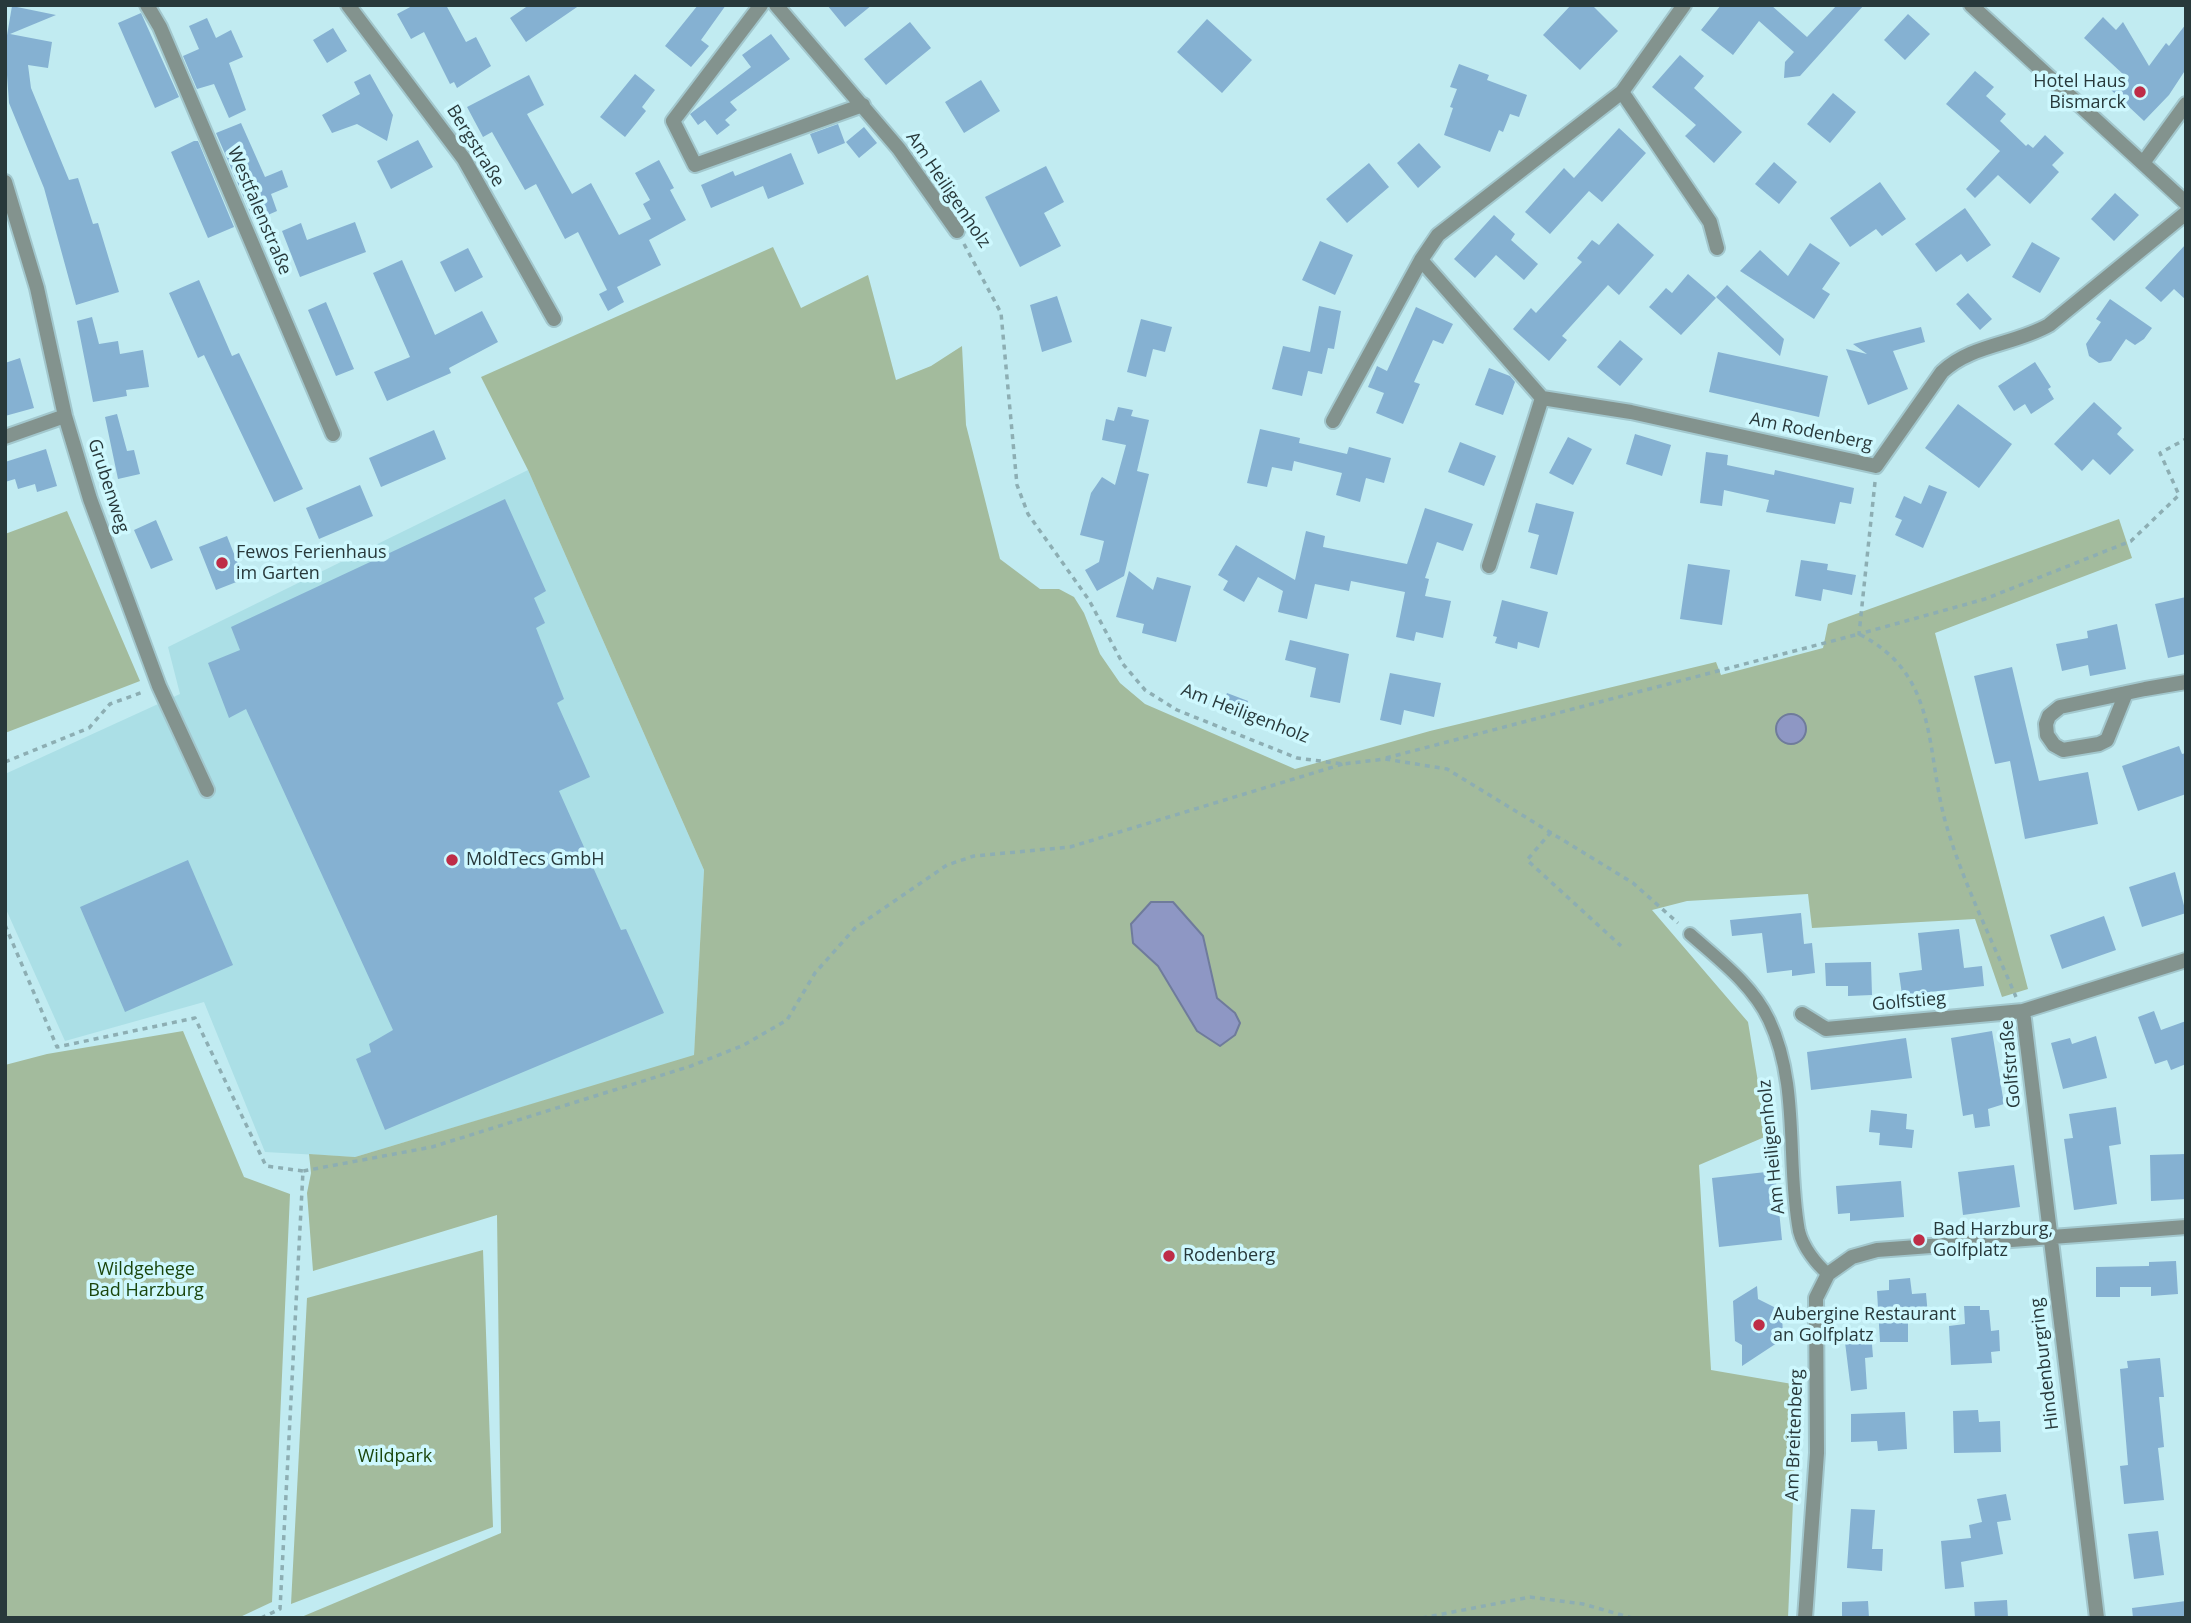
<!DOCTYPE html>
<meta charset="utf-8">
<style>
body{margin:0}
#map{position:relative;width:2191px;height:1623px;overflow:hidden;background:#c1ebf1;font-family:"Open Sans",sans-serif}
canvas{display:block}
.frame{position:absolute;inset:0;border:7px solid #28393b;pointer-events:none}
</style>
<div id="map">
<canvas width="2191" height="1623"></canvas>
<div class="frame"></div>
</div>
<script>
const ctx = document.querySelector('canvas').getContext('2d');
ctx.lineJoin = 'round';
function fillPath(path, color) { ctx.fillStyle = color; ctx.fill(path, 'evenodd'); }
function stroke(path, color, width, dash) { ctx.strokeStyle = color; ctx.lineWidth = width; ctx.lineCap = dash ? 'butt' : 'round'; ctx.setLineDash(dash || []); ctx.stroke(path); }
function write(font, color, halo, rows, align = 'center') {
  ctx.font = font + ' "Open Sans",sans-serif'; ctx.lineWidth = 7; ctx.setLineDash([]); ctx.textBaseline = 'middle'; ctx.strokeStyle = halo; ctx.fillStyle = color; for (const [text, x, y, turn = 0] of rows) {
    ctx.save(); ctx.translate(x, y); ctx.rotate((+turn || 0) * Math.PI / 180); ctx.textAlign = isNaN(turn) ? turn : align; if (halo) ctx.strokeText(text, 0, 0); ctx.fillText(text, 0, 0); ctx.restore();
  }
}
const built = new Path2D(`
 M528,470L704,870L694,1056L355,1157L265,1152L204,1002L65,1041L5,907V774L180,694L168,647Z`);
const green = new Path2D(`
 M773,247L801,308L868,275L896,380L931,366L962,346L966,425L1000,559L1040,589H1059L1074,597L1084,613L1100,654L1120,683L1145,704L1295,769L1430,731L1716,662L1721,675L1823,648L1828,624L2119,519L2132,558L1935,633L2028,989L2002,997L1975,919L1812,928L1808,894L1687,901L1652,910L1748,1022L1767,1136L1699,1165L1711,1370L1798,1385L1788,1618H299L501,1533L497,1215L313,1271L307,1193L311,1173L309,1154L355,1157L694,1055L704,870L528,470L481,377Z
 M67,511L140,681L5,733V534Z
 M183,1031L244,1177L290,1194L272,1602L238,1618H5V1065L47,1054Z
 M483,1250L493,1527L291,1604L307,1298Z`);
const water = new Path2D(`
 M1776 729a15 15 0 1 1 30 0a15 15 0 1 1-30 0Z
 M1151,902H1173L1203,936L1217,998L1235,1013L1240,1023L1235,1035L1220,1046L1197,1031L1158,966L1133,943L1131,924Z`);
const building = new Path2D(`
 M414,5H446L466,42L476,37L491,66L457,88L454,82L450,84L424,32L411,39L397,14Z
 M529,5H580L526,42L510,18Z
 M698,5H726L701,40L709,46L691,67L665,46Z
 M827,5H872L845,27Z
 M1571,5H1592L1618,31L1580,70L1543,35Z
 M1721,5H1771L1807,37L1837,5H1864L1800,76L1784,78L1785,62L1794,52L1759,21L1733,55L1701,30Z
 M12,6L56,15L10,34L52,42L48,68L28,65L31,88L69,180L78,178L93,224L98,223L119,292L76,305L44,188L9,103L5,47Z
 M141,13L179,97L155,108L118,23Z
 M1908,14L1930,34L1905,60L1884,40Z
 M2103,17L2116,30L2123,22L2149,66L2166,43L2169,46L2186,24V69L2169,95L2144,121L2110,89L2124,75L2084,38Z
 M207,18L216,38L231,30L243,57L229,63L246,110L229,118L214,84L197,89L183,56L199,49L189,26Z
 M1207,19L1252,60L1222,93L1177,52Z
 M910,22L931,48L886,85L864,59Z
 M333,28L347,51L327,63L313,40Z
 M771,34L790,59L730,102L737,110L725,120L730,125L717,135L705,120L698,125L690,114L751,67L742,55Z
 M1680,55L1704,76L1694,88L1742,132L1714,163L1685,136L1696,125L1652,87Z
 M1459,64L1489,75L1487,80L1527,95L1519,117L1510,114L1503,132L1499,130L1490,152L1444,135L1453,108L1450,107L1457,89L1450,87Z
 M1975,71L1994,87L1986,96L2006,114L2000,121L2026,146L2028,144L2033,148L2045,135L2064,153L2052,165L2059,172L2030,204L1998,175L1975,198L1966,189L2000,151L1946,104Z
 M370,74L393,115L387,141L357,124L332,133L322,115L360,94L354,82Z
 M635,74L655,90L642,107L646,111L625,137L600,117Z
 M529,75L544,105L527,114L572,194L591,183L619,235L651,219L643,204L650,200L635,173L659,160L674,188L670,190L686,220L649,240L661,265L617,287L624,302L608,311L599,294L607,290L578,232L565,239L536,184L525,190L492,132L483,137L467,107Z
 M981,80L1000,111L964,133L945,102Z
 M1833,93L1856,112L1830,143L1807,124Z
 M241,123L265,177L282,170L288,187L271,194L277,211L254,221L216,133Z
 M838,124L845,143L818,154L810,134Z
 M864,127L877,143L859,158L846,142Z
 M1619,128L1646,153L1602,202L1589,191L1550,234L1525,212L1564,168L1574,178Z
 M418,140L433,167L391,189L377,161Z
 M194,141H198L234,227L208,238L171,152Z
 M1419,143L1441,167L1418,188L1397,163Z
 M791,153L804,184L768,199L763,186L711,208L701,185L733,171L735,176Z
 M1774,162L1797,182L1779,204L1755,184Z
 M1369,163L1389,187L1347,223L1326,199Z
 M1046,166L1064,202L1044,213L1061,246L1020,267L985,197Z
 M1880,182L1906,219L1882,236L1876,229L1850,247L1830,218Z
 M2115,193L2139,215L2114,241L2091,219Z
 M1965,208L1991,245L1967,262L1961,254L1936,272L1915,244Z
 M1494,215L1515,234L1511,240L1538,264L1524,280L1496,255L1475,278L1454,259Z
 M355,222L366,252L300,277L282,231L301,223L307,240Z
 M1618,223L1654,255L1619,295L1608,285L1562,336L1567,340L1549,361L1513,329L1531,308L1536,313L1582,262L1577,258L1592,240L1599,245Z
 M1320,241L1353,255L1335,295L1302,280Z
 M2032,242L2060,258L2040,293L2012,277Z
 M1810,243L1840,263L1822,289L1830,294L1814,319L1740,271L1760,250L1788,276Z
 M2186,244V300L2174,289L2161,302L2145,288Z
 M468,248L483,277L455,292L440,262Z
 M402,260L435,335L482,311L498,342L449,368L451,373L387,401L374,372L410,357L373,273Z
 M1688,274L1716,298L1681,335L1649,307L1666,288L1672,293Z
 M199,280L232,356L239,353L303,489L274,502L204,355L198,358L169,293Z
 M1727,285L1784,339L1780,356L1716,297Z
 M1968,293L1992,319L1980,330L1956,304Z
 M1057,296L1072,342L1042,352L1030,305Z
 M2110,299L2152,328L2144,339L2135,345L2126,339L2111,361L2099,363L2089,356L2086,344L2101,322L2096,319Z
 M326,302L354,369L336,376L308,310Z
 M1319,306L1341,311L1334,349L1328,348L1322,374L1308,371L1302,396L1272,389L1283,346L1310,352Z
 M1416,307L1453,324L1443,344L1433,340L1414,382L1420,384L1403,424L1376,413L1384,393L1368,387L1377,366L1387,371Z
 M92,317L99,344L118,341L120,354L143,350L149,387L126,390L127,396L93,402L77,321Z
 M1141,319L1172,327L1165,352L1153,349L1146,377L1127,372Z
 M1921,327L1925,342L1893,351L1908,389L1868,405L1846,349L1867,354L1853,344Z
 M1620,340L1643,359L1620,386L1597,367Z
 M1718,352L1828,376L1819,417L1709,392Z
 M20,358L34,408L5,416V363Z
 M2035,362L2051,387L2048,389L2054,399L2031,414L2025,404L2014,411L1998,386Z
 M1489,368L1510,376L1515,382L1503,415L1475,405Z
 M2094,402L2122,428L2117,434L2134,450L2110,475L2093,459L2082,471L2054,444Z
 M1958,404L2012,444L1979,488L1925,448Z
 M1118,407L1133,410L1131,416L1149,420L1137,471L1149,474L1124,576L1097,591L1085,570L1099,562L1104,541L1080,535L1091,493L1102,477L1115,485L1126,445L1102,440L1106,419L1114,421Z
 M117,414L127,451L134,450L140,474L118,479L105,417Z
 M1260,429L1300,438L1299,443L1347,454L1349,447L1391,458L1384,483L1366,478L1360,502L1336,495L1342,473L1294,461L1292,471L1272,467L1267,487L1247,483Z
 M434,430L446,459L381,487L369,458Z
 M1635,434L1671,445L1662,476L1626,464Z
 M1568,437L1592,449L1573,485L1549,473Z
 M1460,442L1496,456L1484,486L1448,472Z
 M46,449L57,486L37,492L35,484L18,489L15,479L5,482V462Z
 M1706,452L1728,455L1727,465L1774,475L1775,470L1854,488L1851,504L1840,502L1835,524L1766,512L1769,500L1724,490L1722,506L1700,503Z
 M360,485L373,516L319,539L306,508Z
 M1929,485L1947,492L1923,548L1895,535L1902,520L1895,517L1904,496L1921,504Z
 M505,499L546,591L534,598L545,623L536,628L564,699L557,703L590,777L559,791L621,930L626,929L664,1013L385,1130L356,1059L371,1052L369,1044L393,1030L246,709L229,718L208,663L240,650L231,627Z
 M1536,503L1574,512L1557,575L1530,568L1539,535L1528,532Z
 M1425,508L1473,524L1463,551L1437,542L1425,578L1429,579L1425,596L1451,601L1443,638L1416,632L1414,641L1396,637L1405,592L1351,581L1349,591L1315,584L1307,619L1278,612L1283,591L1258,577L1244,602L1223,590L1228,581L1218,575L1236,545L1295,580L1306,531L1325,536L1323,547L1407,564Z
 M156,520L173,560L151,569L134,530Z
 M227,536L244,579L216,590L199,547Z
 M1801,560L1828,564L1827,570L1856,575L1852,595L1823,589L1821,601L1795,596Z
 M1688,564L1730,570L1722,625L1680,619Z
 M1129,571L1153,590L1157,577L1191,586L1176,642L1142,633L1144,624L1116,617Z
 M2186,597V654L2168,658L2155,604Z
 M1502,600L1548,612L1539,648L1518,642L1517,649L1495,643L1497,637L1493,636Z
 M2117,624L2126,669L2090,676L2088,665L2062,671L2056,644L2088,638L2087,631Z
 M1290,640L1349,654L1340,703L1310,697L1316,668L1285,660Z
 M2012,667L2039,781L2088,772L2098,824L2025,839L2010,761L1995,764L1974,676Z
 M1390,673L1441,683L1434,717L1404,710L1401,725L1380,720Z
 M1227,693L1248,701L1242,718L1220,710Z
 M2179,746L2182,754L2186,753V794L2138,811L2122,766Z
 M188,860L233,965L125,1012L80,907Z
 M2175,872L2186,913L2142,927L2129,887Z
 M1801,913L1804,944L1812,943L1815,973L1792,976V970L1767,973L1762,933L1732,936L1730,920Z
 M2104,916L2116,950L2062,969L2050,935Z
 M1959,929L1964,968L1982,966L1984,986L1902,995L1899,973L1922,970L1918,933Z
 M1871,962L1872,995L1848,996V986H1826L1825,963Z
 M2154,1011L2161,1030L2186,1021V1064L2171,1070L2167,1060L2155,1064L2138,1017Z
 M1992,1031L2004,1104L1988,1109L1990,1126L1975,1128L1973,1114L1963,1116L1951,1038Z
 M2096,1036L2107,1078L2063,1089L2051,1043L2070,1038L2072,1044Z
 M1906,1038L1912,1078L1811,1090L1807,1052Z
 M2116,1107L2121,1144L2109,1146L2117,1204L2074,1210L2064,1139L2073,1138L2069,1114Z
 M1871,1110L1907,1114L1906,1129L1914,1130L1912,1148L1879,1145L1880,1133L1869,1132Z
 M2186,1154V1199L2151,1201L2150,1155Z
 M2014,1165L2020,1207L1963,1215L1958,1172Z
 M1775,1171L1782,1240L1719,1247L1712,1178Z
 M1901,1181L1904,1217L1850,1221V1213L1838,1214L1836,1186Z
 M2176,1261L2178,1294L2151,1296V1287H2120V1297H2096V1267L2149,1266V1262Z
 M1910,1278L1912,1294L1926,1293L1928,1316L1908,1317V1342H1880L1877,1291L1889,1290V1280Z
 M1757,1286L1758,1299L1782,1311L1783,1339L1742,1366V1345L1735,1341L1733,1301Z
 M1964,1306H1980V1310H1989L1991,1331L1999,1330L2000,1351L1991,1352L1992,1363L1951,1365L1949,1326L1965,1324Z
 M1871,1332L1873,1357L1865,1358L1867,1389L1851,1391L1844,1334Z
 M2160,1358L2164,1397H2159L2164,1447L2158,1448L2164,1500L2124,1504L2120,1466L2128,1465L2120,1369L2128,1368L2127,1361Z
 M1978,1410L1979,1422L2000,1421L2001,1452L1954,1453L1953,1411Z
 M1905,1412L1907,1449L1878,1451L1877,1441L1851,1442V1414Z
 M2006,1494L2011,1520L1997,1522L2003,1554L1961,1562L1964,1587L1945,1589L1941,1541L1971,1538L1969,1525L1982,1522L1977,1499Z
 M1851,1509L1875,1510L1872,1549H1883L1882,1571L1847,1568Z
 M2158,1531L2164,1575L2134,1579L2128,1534Z
 M2007,1600L2008,1618H1975L1974,1602Z
 M1868,1601L1869,1618H1842V1602Z
 M2186,1601V1618H2133L2132,1608Z`);
const path = new Path2D(`
 M964,244L1001,313L1017,485L1028,514L1089,600L1123,664L1145,690L1177,710L1297,758L1343,764L1385,759L1447,769L1633,883L1678,923
 M1875,482L1859,634L1985,599L2131,541L2179,495L2160,453L2186,439
 M1386,758L1859,634C1940,675 1925,751 1946,824C1963,883 1992,940 2016,997
 M5,762L89,728L110,704L143,692
 M1551,832L1527,860L1621,946
 M5,925L57,1047L195,1018L266,1166L303,1171
 M261,1618L280,1609L303,1171L432,1147L691,1066L744,1045L787,1020L815,973L855,928L947,865L974,856L1070,847L1343,764
 M1422,1618L1530,1597L1583,1604L1632,1618`);
const service = new Path2D(`
 M1690,934C1719,960 1752,984 1769,1020C1800,1085 1786,1162 1799,1231C1803,1247 1816,1264 1828,1274`);
const minor = new Path2D(`
 M147,5L160,27L333,434
 M348,5L464,159L554,319
 M761,5L673,121L695,165L863,105
 M776,5L899,149L957,231
 M1971,5L2186,203
 M1622,92L1710,222L1717,248
 M2143,163L2186,104
 M5,182L37,288L65,416L90,499L159,686L207,790
 M1421,260L1542,398L1631,412L1876,466L1942,372C1972,344 2014,345 2049,325L2186,213
 M1333,421L1421,260L1438,235L1622,92L1684,5
 M5,437L65,416
 M1489,566L1542,398
 M2126,693L2107,740L2099,744L2063,750L2054,745L2047,735L2046,724L2049,716L2060,707L2126,693L2145,689L2186,682
 M1802,1014L1826,1029L2023,1011
 M1805,1618L1817,1453L1816,1298L1828,1274L1852,1257L1877,1250L2186,1227
 M2097,1618L2023,1011L2186,960`);
const markers = [
 [2140,92,7,"#be2d47"],
 [222,563,7,"#be2d47"],
 [452,860,7,"#be2d47"],
 [1919,1240,7,"#be2d47"],
 [1169,1256,7,"#be2d47"],
 [1759,1325,7,"#be2d47"]
];
const poiNames = [
 ["Hotel Haus",2126,82,"right"],
 ["Bismarck",2126,103,"right"],
 ["Fewos Ferienhaus",236,553],
 ["im Garten",236,574],
 ["MoldTecs GmbH",466,860],
 ["Bad Harzburg,",1933,1230],
 ["Golfplatz",1933,1251],
 ["Rodenberg",1183,1256],
 ["Aubergine Restaurant",1773,1315],
 ["an Golfplatz",1773,1336]
];
const streetNames = [
 ["Bergstraße",475,146,58],
 ["Am Heiligenholz",948,190,56],
 ["Westfalenstraße",259,211,67],
 ["Am Rodenberg",1811,432,12],
 ["Grubenweg",108,486,72],
 ["Am Heiligenholz",1245,714,21],
 ["Golfstieg",1909,1002,-5],
 ["Golfstraße",2011,1064,-95],
 ["Am Heiligenholz",1772,1147,-96],
 ["Hindenburgring",2045,1364,-97],
 ["Am Breitenberg",1795,1435,-88]
];
const parkNames = [
 ["Wildgehege",146,1270],
 ["Bad Harzburg",146,1291],
 ["Wildpark",395,1457]
];
fillPath(built, '#abdfe6');
fillPath(green, '#a3bb9d');
fillPath(water, '#8e97c4');
stroke(water, '#6f7b9b', 2);
fillPath(building, '#85b1d2');
stroke(service, '#a2c7cd', 16);
stroke(minor, '#a2c7cd', 18);
stroke(path, '#8daeb3', 3.5, [5, 5]);
stroke(service, '#83938e', 12);
stroke(minor, '#83938e', 14);
for (const [x, y, r, color] of markers) { const dot = new Path2D(); dot.arc(x, y, r, 0, 2 * Math.PI); ctx.fillStyle = color; ctx.fill(dot); stroke(dot, '#cef8fe', 2.5); }
write('18px', '#28393b', '#cef8fe', poiNames, 'left');
write('18px', '#28393b', '#cef8fe', streetNames);
write('18px', '#1a450c', '#cef8fe', parkNames);
</script>
